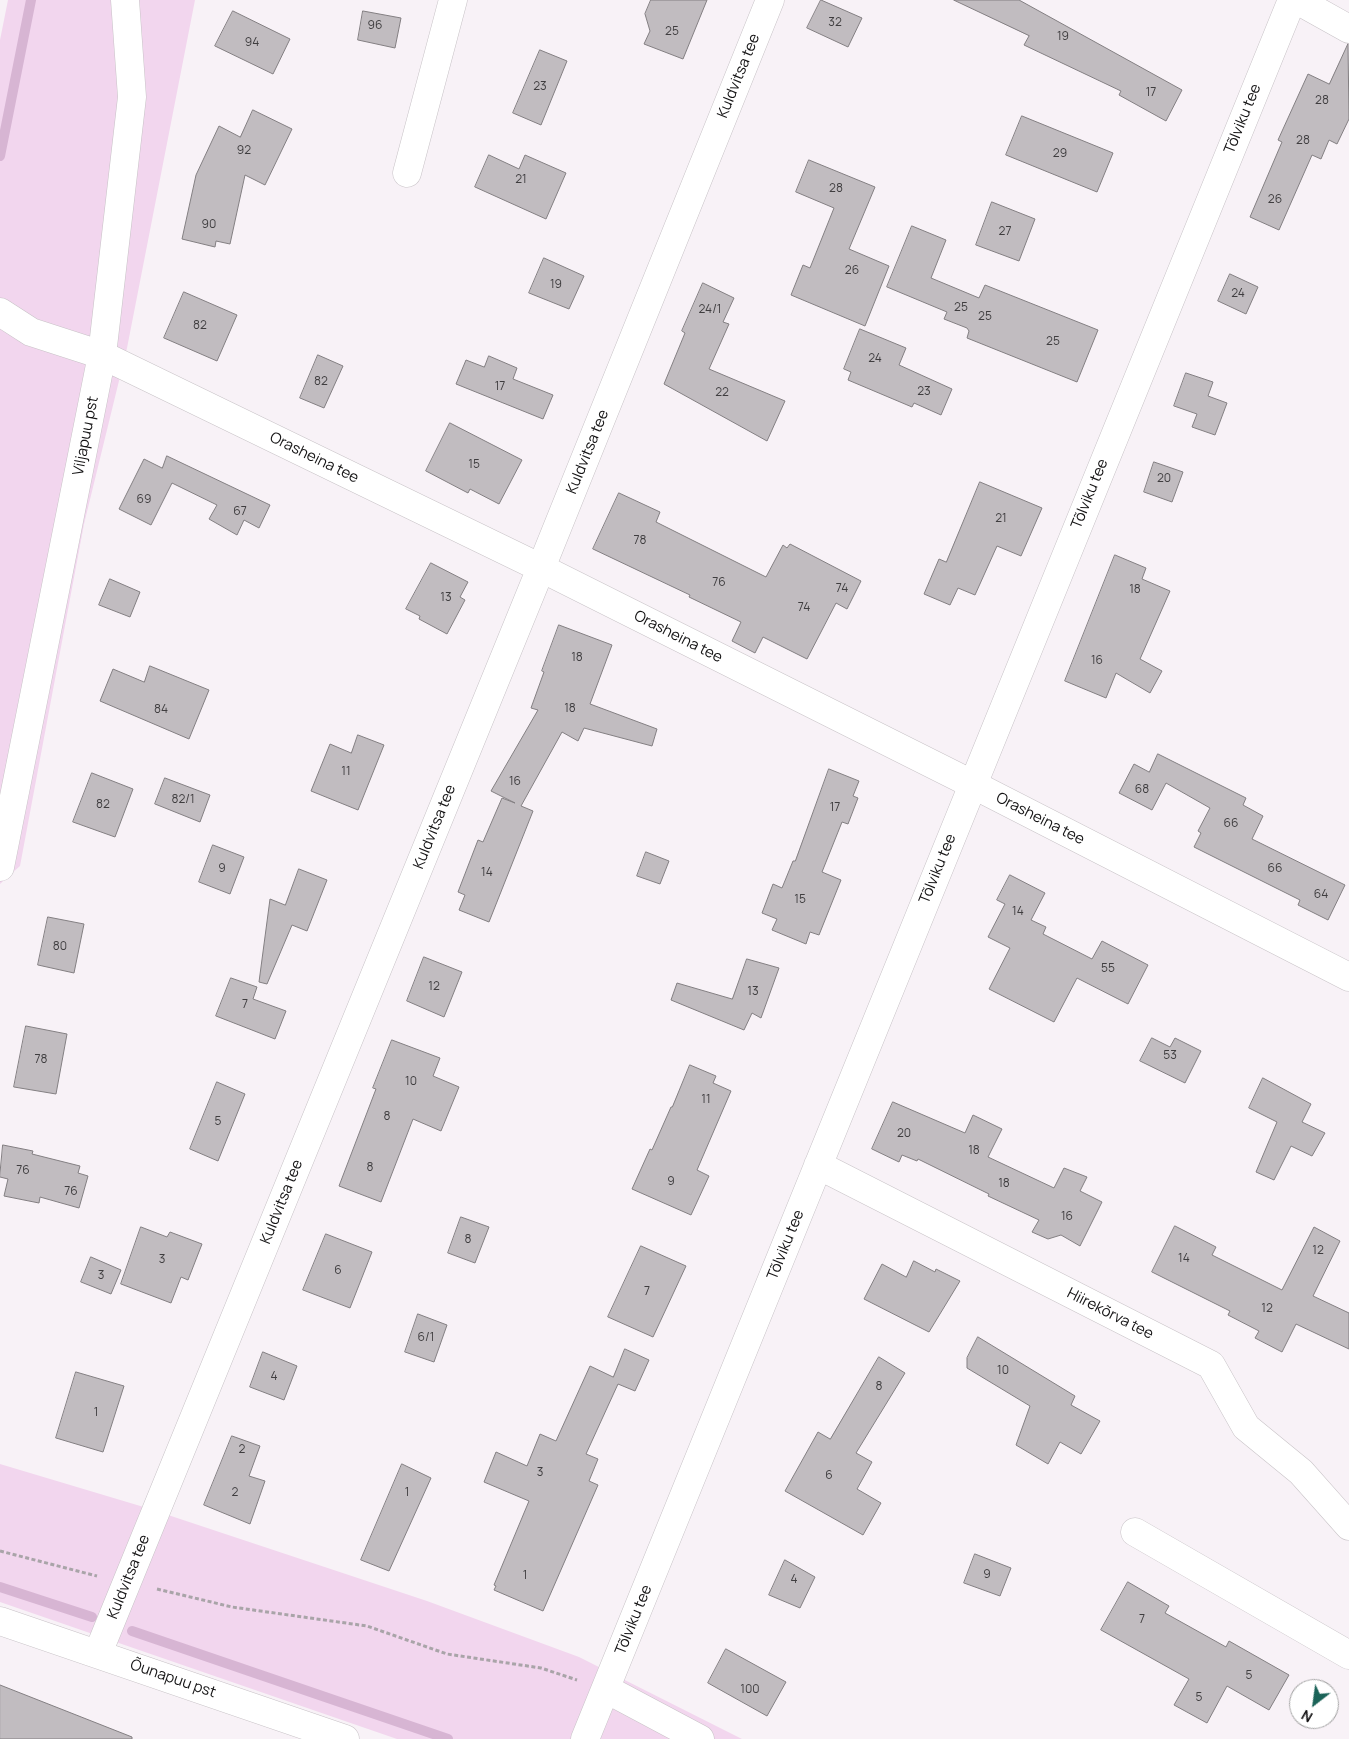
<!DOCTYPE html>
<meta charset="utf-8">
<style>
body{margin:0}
#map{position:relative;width:1349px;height:1739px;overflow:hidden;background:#f8f2f7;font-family:Manrope,sans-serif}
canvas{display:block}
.north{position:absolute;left:1289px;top:1679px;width:50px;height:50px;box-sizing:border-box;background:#fff;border:1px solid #a1a1a1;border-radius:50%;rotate:210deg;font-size:14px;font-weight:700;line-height:20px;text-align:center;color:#141314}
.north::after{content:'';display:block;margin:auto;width:18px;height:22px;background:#1b6358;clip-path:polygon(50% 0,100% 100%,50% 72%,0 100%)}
</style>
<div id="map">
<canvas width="1349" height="1739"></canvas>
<div class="north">N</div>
</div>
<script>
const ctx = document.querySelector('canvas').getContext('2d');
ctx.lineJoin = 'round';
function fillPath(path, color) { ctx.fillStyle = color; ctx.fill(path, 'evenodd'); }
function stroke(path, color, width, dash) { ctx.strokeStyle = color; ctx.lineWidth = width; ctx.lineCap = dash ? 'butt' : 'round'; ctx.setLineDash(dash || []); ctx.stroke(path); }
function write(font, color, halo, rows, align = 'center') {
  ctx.font = font + ' Manrope,sans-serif'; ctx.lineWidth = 5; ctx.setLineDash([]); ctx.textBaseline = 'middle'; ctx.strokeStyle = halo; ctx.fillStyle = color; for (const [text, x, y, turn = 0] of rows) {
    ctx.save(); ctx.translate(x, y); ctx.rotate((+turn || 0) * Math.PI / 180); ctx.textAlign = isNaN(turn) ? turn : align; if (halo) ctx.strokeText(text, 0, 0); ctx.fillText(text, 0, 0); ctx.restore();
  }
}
const green = new Path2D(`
 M8,0H195L127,348L84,524L20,866L0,884V40Z
 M0,1464L147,1508L427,1601L579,1657L742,1739H397L0,1602Z`);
const stream = new Path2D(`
 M0,156L31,0
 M0,1587L92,1617
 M132,1631L448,1739`);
const building = new Path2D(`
 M651,0H707L683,59L644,44L650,31L645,14Z
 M821,0L862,18L848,47L807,28Z
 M954,0H1019L1182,90L1166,121L1119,95L1121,91L1024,45L1029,36Z
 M233,11L290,39L273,74L215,46Z
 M363,11L401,18L395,48L358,40Z
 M1348,44L1349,119L1337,144L1329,140L1321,159L1312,155L1279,230L1250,217L1282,142L1278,140L1308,74L1329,84Z
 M540,50L567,61L541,125L513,113Z
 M253,110L292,129L265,185L245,175L230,244L216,241L215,247L182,239L196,175L219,126L240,137Z
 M1022,116L1113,153L1097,192L1006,155Z
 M489,155L519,169L525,155L566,173L546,219L475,187Z
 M809,160L875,187L849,249L889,266L865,326L791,295L803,265L810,268L834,208L796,192Z
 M992,202L1035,219L1019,261L976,245Z
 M912,226L946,240L931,278L979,298L985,285L1098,330L1077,382L967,338L969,331L967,328L944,319L947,312L887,287Z
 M544,258L584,276L569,309L529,293Z
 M1230,274L1258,287L1246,314L1218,301Z
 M703,283L734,298L723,322L729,324L709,369L785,401L767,441L664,384L685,333L682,331Z
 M184,292L237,315L217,361L164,338Z
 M860,329L906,348L899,365L952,389L941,415L914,403L912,407L848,380L851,372L844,369Z
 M318,355L343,366L324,408L300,398Z
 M489,356L517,368L513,379L553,395L543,419L456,384L466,360L484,367Z
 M1186,373L1213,382L1208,396L1227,403L1215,435L1192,427L1197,414L1174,406Z
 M450,423L522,460L499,504L470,489L468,493L426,471Z
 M167,456L270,505L259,528L244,520L237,535L209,519L217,505L172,483L151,525L119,509L144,459L162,468Z
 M1154,462L1183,472L1172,502L1144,492Z
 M980,482L1042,508L1021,556L997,546L975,595L958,588L950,605L924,594L939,559L946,562Z
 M619,493L660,512L656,522L766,577L783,545L787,548L790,544L861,581L847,609L836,603L807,659L763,637L755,653L732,641L741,622L689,597L690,595L593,549Z
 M1115,555L1146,568L1142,579L1170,591L1140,659L1162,671L1150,693L1116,673L1106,698L1065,681Z
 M431,563L468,582L460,597L465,600L447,634L419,619L420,616L406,609Z
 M110,579L140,592L130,617L99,605Z
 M559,625L612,645L590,704L657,729L652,746L584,728L578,741L562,732L521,806L533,811L489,922L459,910L465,895L458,892L478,840L483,842L502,798L515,803L491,791L538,710L531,708L544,672L542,671Z
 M150,666L209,690L189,739L100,701L113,669L144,682Z
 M358,735L384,745L358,810L311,791L330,744L351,753Z
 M1158,754L1246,798L1243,805L1263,816L1252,839L1345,885L1328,920L1298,905L1300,900L1194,847L1201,833L1198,831L1210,808L1166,783L1152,810L1119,793L1134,764L1149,772Z
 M829,769L859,781L853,796L858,798L848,824L842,822L822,872L841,880L819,935L810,932L806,944L772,930L777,919L762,913L773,884L782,888L793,861H795Z
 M92,773L133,789L115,837L73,822Z
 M165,778L210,795L200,822L155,804Z
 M213,845L244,857L230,894L199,882Z
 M646,852L669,861L660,884L637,876Z
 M299,869L327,880L307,931L292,925L267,984L259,982L270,899L285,905Z
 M1010,875L1045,893L1031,920L1046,927L1043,934L1092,959L1102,941L1148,965L1128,1004L1077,978L1054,1022L989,989L1010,948L988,937L1005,904L997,900Z
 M48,917L84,924L74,973L38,965Z
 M424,957L462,972L444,1017L407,1001Z
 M747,959L779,968L761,1018L752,1013L744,1030L671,1000L677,983L732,999Z
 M231,978L257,987L253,999L286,1011L275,1039L216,1016Z
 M26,1026L67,1034L56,1094L14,1087Z
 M1152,1038L1170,1047L1175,1038L1201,1051L1185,1083L1140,1061Z
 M392,1040L440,1058L433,1076L459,1087L441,1131L413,1119L381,1202L339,1186L376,1089L373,1088Z
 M690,1065L716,1076L713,1083L731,1091L697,1170L709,1176L691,1215L632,1189L650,1149L652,1150L671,1107H672Z
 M1263,1078L1311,1104L1302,1122L1325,1133L1312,1156L1291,1146L1274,1180L1256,1172L1277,1122L1249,1108Z
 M217,1082L245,1094L218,1161L190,1149Z
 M893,1102L965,1133L973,1115L1002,1129L988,1157L1054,1188L1064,1168L1087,1177L1080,1191L1102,1202L1080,1246L1061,1235L1048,1239L1032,1232L1039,1220L988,1196L989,1194L918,1159L917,1161L902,1155L899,1162L872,1149Z
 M3,1145L33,1151L32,1154L80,1166L78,1173L88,1176L79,1208L40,1197L39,1203L4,1196L8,1179L0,1177Z
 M461,1217L489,1227L475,1263L448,1253Z
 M1175,1226L1216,1247L1212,1255L1282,1290L1314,1227L1340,1241L1313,1296L1349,1313V1349L1296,1324L1282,1352L1255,1338L1259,1331L1228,1315L1230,1311L1152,1272Z
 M141,1227L167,1237L170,1232L202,1244L188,1280L181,1277L171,1303L121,1284Z
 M326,1234L372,1252L350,1308L303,1290Z
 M641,1246L686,1266L653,1337L608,1317Z
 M91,1257L121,1270L111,1294L81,1282Z
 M914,1261L935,1272L936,1269L960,1281L929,1332L864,1299L882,1264L906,1277Z
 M418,1314L447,1325L434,1362L405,1352Z
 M978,1337L1075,1396L1071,1405L1100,1421L1081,1454L1060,1442L1048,1464L1016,1445L1030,1406L967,1368V1358Z
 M625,1349L649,1360L635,1391L618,1384L586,1454L598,1459L589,1481L598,1485L543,1611L494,1590L496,1586L494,1585L529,1501L484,1482L496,1452L527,1466L540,1434L556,1441L590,1366L613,1377Z
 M263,1352L297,1366L284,1400L250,1387Z
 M879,1357L905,1373L856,1453L872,1462L857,1489L881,1503L863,1535L785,1491L818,1432L830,1439Z
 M76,1372L124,1386L103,1452L56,1438Z
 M232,1436L260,1446L249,1476L265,1481L250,1524L204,1505Z
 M402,1464L431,1478L389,1571L361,1560Z
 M975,1554L1011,1568L1000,1596L964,1583Z
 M785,1560L815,1577L800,1608L769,1595Z
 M1128,1582L1169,1606L1165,1613L1226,1647L1229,1641L1289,1675L1269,1710L1227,1686L1207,1723L1174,1705L1189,1679L1101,1630Z
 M726,1649L786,1682L767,1716L708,1683Z
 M0,1685L132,1737V1739H0Z`);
const path = new Path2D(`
 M0,1551L97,1576
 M157,1589L232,1607L367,1626L447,1654L541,1668L577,1680`);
const minor = new Path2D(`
 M1297,0L1349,29
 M407,173L453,0
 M0,312L31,332L102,355L541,568L972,784L1349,977
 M0,867L102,355L132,97L125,0
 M818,1165L1211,1365L1246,1427L1301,1472L1349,1526
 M1135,1532L1349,1655
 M0,1621L345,1739
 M98,1653L541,568L770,0
 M606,1689L700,1739
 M585,1739L1292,0`);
const numberNames = [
 ["32",835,23],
 ["96",375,26],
 ["25",672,32],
 ["19",1063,37],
 ["94",252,43],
 ["23",540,87],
 ["17",1151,93],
 ["28",1322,101],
 ["28",1303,141],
 ["92",244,151],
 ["29",1060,154],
 ["21",521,180],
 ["28",836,189],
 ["26",1275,200],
 ["90",209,225],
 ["27",1005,232],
 ["26",852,271],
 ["19",556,285],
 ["24",1238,294],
 ["25",961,308],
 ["24/1",710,310],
 ["25",985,317],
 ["82",200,326],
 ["25",1053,342],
 ["24",875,359],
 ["82",321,382],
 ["17",500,387],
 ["23",924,392],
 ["22",722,393],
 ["15",474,465],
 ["20",1164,479],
 ["69",144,500],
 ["67",240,512],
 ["21",1001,519],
 ["78",640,541],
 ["76",719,583],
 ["74",842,589],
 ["18",1135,590],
 ["13",446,598],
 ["74",804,608],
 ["18",577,658],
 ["16",1097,661],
 ["18",570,709],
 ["84",161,710],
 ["11",346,772],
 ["16",515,782],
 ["68",1142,790],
 ["82/1",183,800],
 ["82",103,805],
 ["17",835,808],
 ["66",1231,824],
 ["9",222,869],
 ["66",1275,869],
 ["14",487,873],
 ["64",1321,895],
 ["15",800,900],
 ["14",1018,912],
 ["80",60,947],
 ["55",1108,969],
 ["12",434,987],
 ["13",753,992],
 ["7",245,1005],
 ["53",1170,1056],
 ["78",41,1060],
 ["10",411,1082],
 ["11",706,1100],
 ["8",387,1117],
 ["5",218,1122],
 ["20",904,1134],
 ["18",974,1151],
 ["8",370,1168],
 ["76",23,1171],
 ["9",671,1182],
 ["18",1004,1184],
 ["76",71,1192],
 ["16",1067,1217],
 ["8",468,1240],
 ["12",1318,1251],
 ["14",1184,1259],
 ["3",162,1260],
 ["6",338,1271],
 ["3",101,1276],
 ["7",647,1292],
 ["12",1267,1309],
 ["6/1",426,1338],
 ["10",1003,1371],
 ["4",274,1377],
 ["8",879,1387],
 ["1",96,1413],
 ["2",242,1450],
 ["3",540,1473],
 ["6",829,1476],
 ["2",235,1493],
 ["1",407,1493],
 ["9",987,1575],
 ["1",525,1576],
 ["4",794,1580],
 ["7",1142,1620],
 ["5",1249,1676],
 ["100",750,1690],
 ["5",1199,1698]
];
const streetNames = [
 ["Kuldvitsa tee",739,76,-68],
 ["Tõlviku tee",1243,119,-68],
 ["Viljapuu pst",86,436,-79],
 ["Kuldvitsa tee",588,452,-68],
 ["Orasheina tee",314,458,26],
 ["Tõlviku tee",1090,494,-68],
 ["Orasheina tee",678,637,27],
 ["Orasheina tee",1040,819,27],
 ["Kuldvitsa tee",435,827,-68],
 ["Tõlviku tee",938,869,-68],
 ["Kuldvitsa tee",282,1202,-68],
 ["Tõlviku tee",786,1245,-68],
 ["Hiirekõrva tee",1110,1314,27],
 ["Kuldvitsa tee",129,1577,-68],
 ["Tõlviku tee",634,1620,-68],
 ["Õunapuu pst",173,1679,19]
];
fillPath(green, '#f2d6ee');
stroke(stream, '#d7b5d3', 10);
fillPath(building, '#c1bcc0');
stroke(building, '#837f82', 1);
stroke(minor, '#c8c3c7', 29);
stroke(path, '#a9a4a8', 3, [4, 2.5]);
stroke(minor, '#fff', 28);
write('12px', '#3f3d3f', null, numberNames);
write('15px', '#141314', '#fff', streetNames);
</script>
